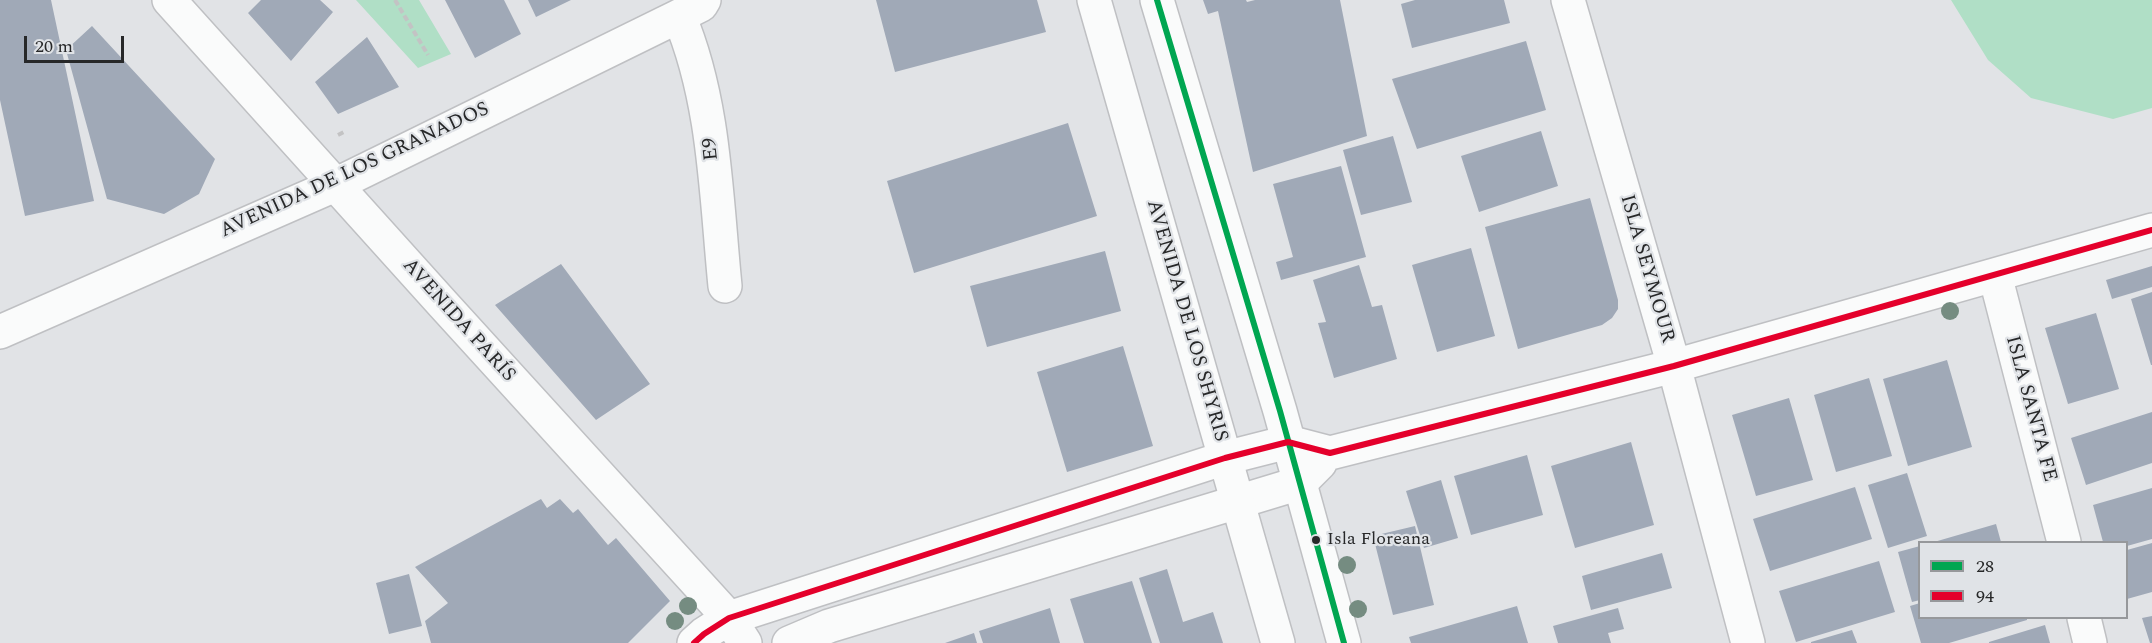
<!DOCTYPE html>
<meta charset="utf-8">
<style>
body{margin:0}
#map{position:relative;width:2152px;height:643px;overflow:hidden;background:#e1e3e6;font-family:Spectral,serif}
canvas{display:block}
.legend{position:absolute;left:1918px;top:541px;width:210px;height:78px;box-sizing:border-box;background:#e0e3e7;border:2px solid #96989b;margin:0;padding:8px 10px;list-style:none;font-size:18px;color:#272829}
.legend li{display:flex;align-items:center;gap:12px;height:30px}
.legend b{width:30px;border:2px solid #96989b}
.scale{position:absolute;left:24px;top:36px;width:100px;height:27px;box-sizing:border-box;border:3px solid #272829;border-top:0;padding-left:8px;font-size:18px;line-height:21px;white-space:nowrap;color:#272829;-webkit-text-stroke:4px #e0e3e7;paint-order:stroke}
</style>
<div id="map">
<canvas width="2152" height="643"></canvas>
<ul class="legend">
<li><b style="height:8px;background:#00a651"></b>28</li>
<li><b style="height:8px;background:#e4002b"></b>94</li>
</ul>
<div class="scale">20 m</div>
</div>
<script>
const ctx = document.querySelector('canvas').getContext('2d');
ctx.lineJoin = 'round';
function fillPath(path, color) { ctx.fillStyle = color; ctx.fill(path, 'evenodd'); }
function stroke(path, color, width, dash) { ctx.strokeStyle = color; ctx.lineWidth = width; ctx.lineCap = dash ? 'butt' : 'round'; ctx.setLineDash(dash || []); ctx.stroke(path); }
function write(font, color, halo, rows, align = 'center') {
  ctx.font = font + ' Spectral,serif'; ctx.lineWidth = 4.5; ctx.setLineDash([]); ctx.textBaseline = 'middle'; ctx.strokeStyle = halo; ctx.fillStyle = color; for (const [text, x, y, turn = 0] of rows) {
    ctx.save(); ctx.translate(x, y); ctx.rotate((+turn || 0) * Math.PI / 180); ctx.textAlign = isNaN(turn) ? turn : align; if (halo) ctx.strokeText(text, 0, 0); ctx.fillText(text, 0, 0); ctx.restore();
  }
}
const green = new Path2D(`
 M356,0H419L451,54L418,68Z
 M1951,0H2152V108L2113,119L2031,98L1988,60Z`);
const building = new Path2D(`
 M0,0H51L94,201L25,216L0,100Z
 M261,0H320L333,12L291,61L248,13Z
 M445,0H504L521,34L475,58Z
 M528,0H571L536,17Z
 M876,0H1037L1046,32L895,72Z
 M1203,0H1246L1247,2L1255,0H1340L1367,136L1253,172L1218,11L1208,14Z
 M1415,0H1504L1510,23L1412,48L1401,4Z
 M92,26L215,159L199,194L164,214L107,199L66,50Z
 M367,37L399,87L338,114L315,82Z
 M1526,41L1546,110L1417,149L1392,79Z
 M1068,123L1097,216L914,273L887,181Z
 M1541,131L1558,186L1479,212L1461,156Z
 M1393,136L1412,202L1361,215L1343,150Z
 M1341,166L1366,257L1281,280L1276,262L1293,257L1273,184Z
 M1590,198L1618,300V309L1612,318L1602,325L1518,349L1485,227Z
 M1471,248L1495,336L1437,352L1412,265Z
 M1105,251L1121,311L987,347L970,286Z
 M561,264L650,384L596,420L495,305Z
 M1359,265L1372,307L1382,305L1397,359L1334,378L1318,323L1326,322L1313,280Z
 M2152,266V287L2112,299L2106,280Z
 M2152,292V365H2151L2131,299Z
 M2096,313L2119,389L2068,404L2045,328Z
 M1123,346L1153,446L1067,472L1037,372Z
 M1947,360L1972,447L1908,466L1883,379Z
 M1869,378L1892,456L1836,472L1814,395Z
 M1789,398L1813,480L1756,496L1732,415Z
 M2152,412V463L2086,485L2071,438Z
 M1631,442L1654,525L1575,548L1551,466Z
 M1527,455L1543,515L1471,535L1454,476Z
 M1907,473L1927,536L1888,548L1868,485Z
 M1441,480L1458,538L1424,548L1406,491Z
 M1855,487L1872,539L1770,571L1753,519Z
 M2152,488V539L2127,546L2126,542H2103L2093,505Z
 M541,499L547,508L560,499L573,513L578,509L608,545L616,538L670,601L628,643H431L425,621L448,603L415,567Z
 M1996,524L2001,542H1934Z
 M1415,526L1434,605L1393,615L1373,536Z
 M2152,543V592L2127,599V550Z
 M1920,546V600L1912,602L1898,552Z
 M1662,553L1672,588L1591,610L1582,576Z
 M1879,561L1895,612L1796,642L1779,591Z
 M1167,569L1183,622L1213,612L1223,643H1160L1139,578Z
 M409,574L422,626L389,634L376,583Z
 M1132,581L1152,643H1084L1070,599Z
 M1920,603V618H2027V620L1949,643H1921L1910,606Z
 M1517,606L1528,643H1411L1409,637Z
 M1050,608L1060,643H983L979,631Z
 M1618,608L1624,629L1608,633L1611,643H1558L1553,626Z
 M2152,616V643H2150L2142,618Z
 M2045,625L2050,643H1989V642Z
 M1852,630L1857,643H1811V642Z
 M974,633L977,643H945Z`);
const path = new Path2D(`
 M395,0L428,55
 M338,135L344,132`);
const minor = new Path2D(`
 M169,0L442,303L729,618L745,643
 M1568,0L1674,366L1748,643
 M679,16C715,101 716,196 725,286
 M1995,275L2064,542
 M0,332L335,185L679,16L701,5L704,0
 M2084,618L2090,643
 M694,643L704,634L729,618L1225,458L1288,442L1330,453L1674,366L2152,230
 M789,643L829,626L1300,483L1320,463`);
const major = new Path2D(`
 M1094,0L1278,643
 M1157,0L1280,411L1344,643`);
const bus1 = new Path2D(`
 M1157,0L1280,411L1344,643`);
const bus2 = new Path2D(`
 M694,643L704,634L729,618L1225,458L1288,442L1330,453L1674,366L2152,230`);
const trees = [
 [1950,311],
 [1347,565],
 [688,606],
 [1358,609],
 [675,621]
];
const markers = [
 [1316,540,5,"#272829"]
];
const busNames = [
 ["Isla Floreana",1327,540]
];
const streetNames = [
 ["E9",712,149,-96],
 ["AVENIDA DE LOS GRANADOS",355,171,-25],
 ["ISLA SEYMOUR",1646,269,74],
 ["AVENIDA PARÍS",458,321,48],
 ["AVENIDA DE LOS SHYRIS",1186,321,74],
 ["ISLA SANTA FE",2030,409,75]
];
fillPath(green, '#b0dfc6');
fillPath(building, '#a0a9b7');
stroke(minor, '#bfc0c3', 36);
stroke(major, '#bfc0c3', 36);
stroke(path, '#c3c3c4', 4, [6, 3]);
stroke(minor, '#fafbfb', 33);
stroke(major, '#fafbfb', 33);
stroke(bus1, '#00a651', 6);
stroke(bus2, '#e4002b', 6);
ctx.fillStyle = '#758c81';
for (const [x, y] of trees) { ctx.beginPath(); ctx.arc(x, y, 9, 0, 2 * Math.PI); ctx.fill(); }
for (const [x, y, r, color] of markers) { const dot = new Path2D(); dot.arc(x, y, r, 0, 2 * Math.PI); ctx.fillStyle = color; ctx.fill(dot); stroke(dot, '#e0e3e7', 2); }
write('18px', '#272829', '#e0e3e7', busNames, 'left');
write('20px', '#272829', '#e0e3e7', streetNames);
</script>
